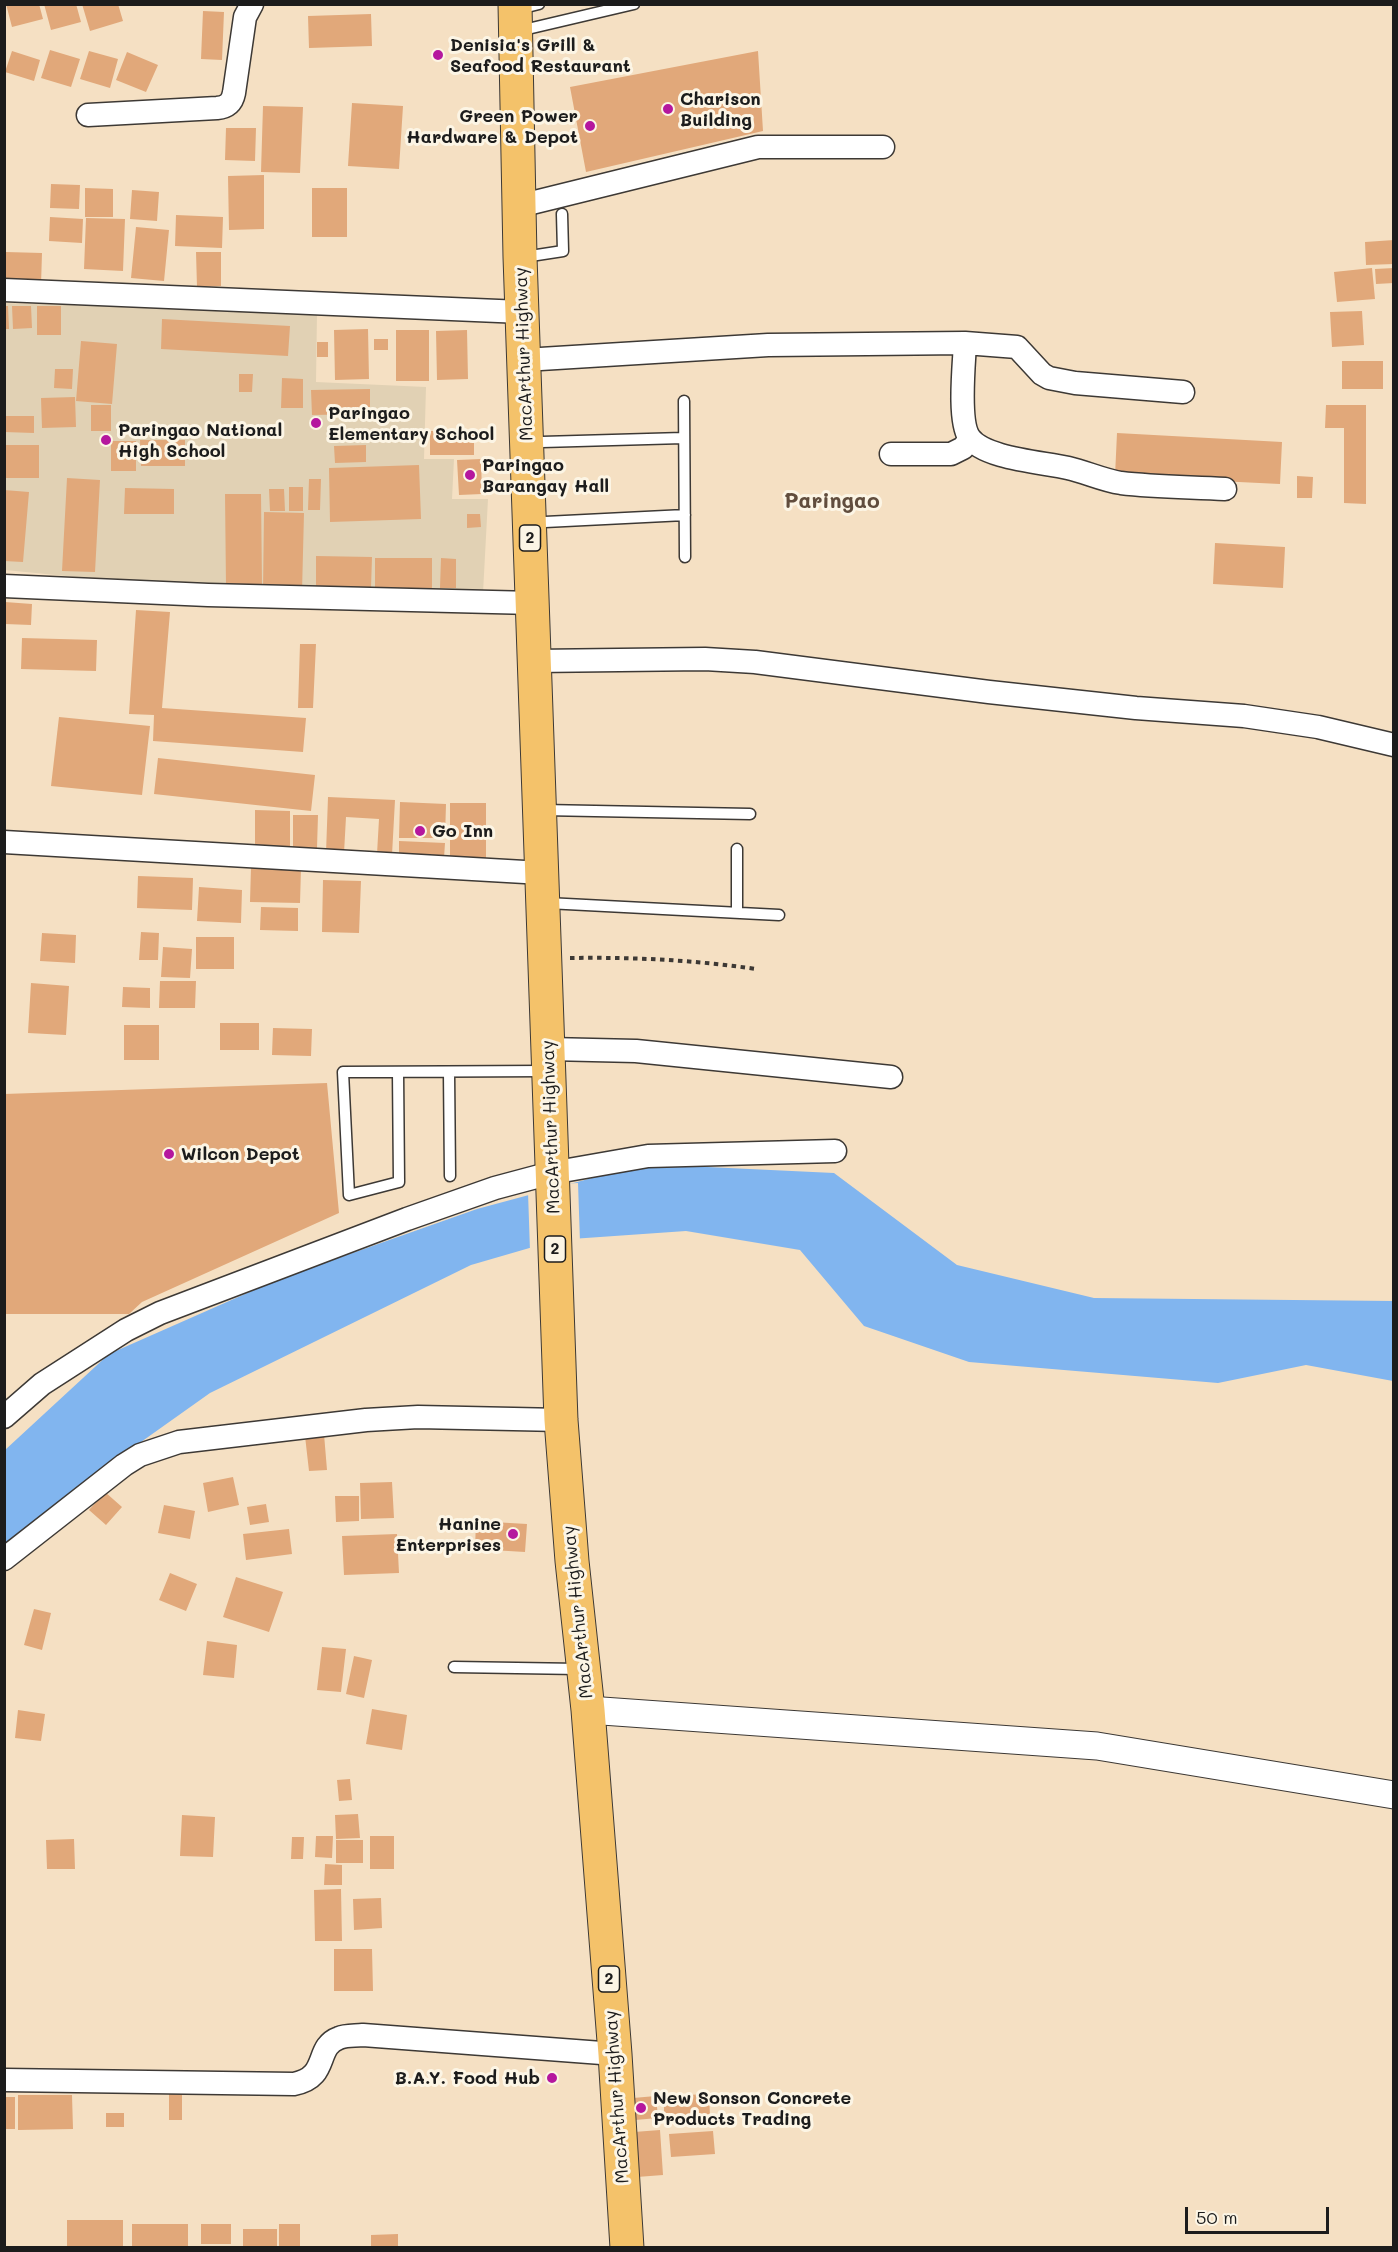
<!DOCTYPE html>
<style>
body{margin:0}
#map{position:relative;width:1398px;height:2252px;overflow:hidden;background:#f5e0c3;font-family:Mali,sans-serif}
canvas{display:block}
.frame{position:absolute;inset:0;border:6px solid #1c1c1c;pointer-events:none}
.scale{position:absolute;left:1185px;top:2207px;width:144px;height:27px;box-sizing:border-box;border:3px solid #1c1c1c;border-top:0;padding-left:8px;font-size:18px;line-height:21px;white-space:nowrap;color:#1c1c1c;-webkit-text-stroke:4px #fcf5e5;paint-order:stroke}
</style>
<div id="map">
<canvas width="1398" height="2252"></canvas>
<div class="frame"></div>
<div class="scale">50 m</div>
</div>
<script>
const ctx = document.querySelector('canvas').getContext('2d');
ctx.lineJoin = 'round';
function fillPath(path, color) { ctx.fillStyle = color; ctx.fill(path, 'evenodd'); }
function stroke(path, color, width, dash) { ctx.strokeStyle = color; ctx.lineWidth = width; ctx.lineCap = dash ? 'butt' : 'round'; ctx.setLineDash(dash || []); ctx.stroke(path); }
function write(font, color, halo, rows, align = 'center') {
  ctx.font = font + ' Mali,sans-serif'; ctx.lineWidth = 6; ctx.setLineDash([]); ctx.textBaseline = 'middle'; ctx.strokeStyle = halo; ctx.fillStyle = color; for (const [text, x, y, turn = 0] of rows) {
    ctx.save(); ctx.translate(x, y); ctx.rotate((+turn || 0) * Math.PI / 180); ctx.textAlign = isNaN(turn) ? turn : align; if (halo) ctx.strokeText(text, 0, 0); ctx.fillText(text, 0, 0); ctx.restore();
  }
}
const built = new Path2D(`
 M5,303L317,313L316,382L426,387L424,459H454L452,499H488L483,593L199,589L5,570Z`);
const water = new Path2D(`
 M644,1164L834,1173L957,1265L1094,1298L1393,1301V1381L1306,1365L1218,1383L969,1362L864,1326L800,1250L686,1231L557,1240L471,1265L210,1393L79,1486L5,1549V1450L109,1354L279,1279L477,1209Z`);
const pier = new Path2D(`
 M578,1183L580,1242L558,1243L530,1251L528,1192L560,1184Z`);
const building = new Path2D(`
 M6,4H39L43,19L12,27Z
 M44,4H76L81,22L51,30Z
 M82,4H118L123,21L90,31Z
 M203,11L224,12L222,60L201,59Z
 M371,14L372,46L309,48L308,16Z
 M50,50L80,59L71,87L41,78Z
 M12,51L40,60L34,81L5,72Z
 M89,51L118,59L110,88L80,79Z
 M758,51L763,131L586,172L570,87Z
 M127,52L158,65L146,92L116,80Z
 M352,103L403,106L399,169L348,166Z
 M263,106L303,107L300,173L261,172Z
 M226,128H256L255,161L225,160Z
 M264,175V229L229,230L228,176Z
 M51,184L80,185L79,209L50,208Z
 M85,188L113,189V217H85Z
 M312,188H347V237H312Z
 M132,190L159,192L157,221L130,219Z
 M176,215L223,217L222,248L175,246Z
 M50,217L83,219L82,243L49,241Z
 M86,218L125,219L123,271L84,269Z
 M136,227L169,230L164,281L131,278Z
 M1394,240V264L1366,265L1365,242Z
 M6,252L42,253L41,285L5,284Z
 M196,252H221V286L197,287Z
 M1372,268L1375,299L1337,302L1334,272Z
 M1394,268V283L1376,284L1375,269Z
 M5,306H8L9,329H5Z
 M12,306H31L32,328L13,329Z
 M37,306H61V335H37Z
 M1362,311L1364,345L1332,347L1330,312Z
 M162,319L290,326L288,356L161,349Z
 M368,329L369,379L335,380L334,330Z
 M396,330H429V381H396Z
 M467,330L468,379L437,380L436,331Z
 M374,339H388V350H374Z
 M81,341L117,344L112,404L76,401Z
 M317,342H328V357H317Z
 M1342,361H1383V389H1342Z
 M55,369H73L72,389L54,388Z
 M239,374H253L252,392H239Z
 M282,378L303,379V408H281Z
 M370,389V414L312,415L311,390Z
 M75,397L76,427L42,428L41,398Z
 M91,405H111V431H91Z
 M1326,405H1366V504L1344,503V428H1325Z
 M4,416H34V433L4,432Z
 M430,431H474V455H430Z
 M1117,433L1282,442L1280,484L1115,476Z
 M140,440H185V466H141Z
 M111,441H136V471H111Z
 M4,445H39V478H4Z
 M366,445V462L335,463L334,446Z
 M481,459L482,494L459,495L457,460Z
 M419,465L421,519L330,522L329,468Z
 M1297,476L1313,477L1312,498H1297Z
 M67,478L100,480L95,572L62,571Z
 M309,479H321L320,510H308Z
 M289,487H303V511H289Z
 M125,488L174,489V514H124Z
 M269,489H284L285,511H270Z
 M4,490L29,492L23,562L4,561Z
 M225,494H261L262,586H226Z
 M264,512L304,513L302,592L263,591Z
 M467,514H480L481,527L467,528Z
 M1215,543L1285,547L1283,588L1213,584Z
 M316,556L372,557L371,588L316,587Z
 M375,558H432V589H375Z
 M441,558L456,559V588H440Z
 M5,602L32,604L31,625L5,624Z
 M136,610L170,612L162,708L306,718L303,752L153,741L154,715L129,714Z
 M22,638L97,640L96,671L21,669Z
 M300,644H316L313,708H298Z
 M59,717L150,726L142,795L51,786Z
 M158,758L315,775L311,811L154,794Z
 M328,797L395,800L392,855L377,854L379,819L346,817L344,853H326Z
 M400,802L446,804L445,838H399Z
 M450,803H486V862H450Z
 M255,810L290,811V849H255Z
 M293,815H318L317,848L293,847Z
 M399,841L445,843L444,858L399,856Z
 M251,867L301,868L300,903L250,902Z
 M138,876L193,878L192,910L137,908Z
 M323,880L361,881L359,933L322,932Z
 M199,887L242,890L241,923L197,921Z
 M261,907L298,908V931L260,930Z
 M141,932L159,933L158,960H139Z
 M42,933L76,935L75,963L40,961Z
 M196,937H234V969H196Z
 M163,947L192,949L190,978L161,977Z
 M160,981H196L195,1008H159Z
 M31,983L69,986L66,1035L28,1033Z
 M123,987L150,988V1008L122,1007Z
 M220,1023H259V1050H220Z
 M124,1025H159V1060H124Z
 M273,1028L312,1029L311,1056L272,1055Z
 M327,1083L339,1213L142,1302L129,1314H4V1094Z
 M324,1434L327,1470L309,1471L305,1436Z
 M233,1477L239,1505L208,1512L203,1483Z
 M392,1482L394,1518L361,1519L360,1483Z
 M105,1492L122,1507L106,1525L89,1510Z
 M335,1496H359V1521L336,1522Z
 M266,1504L269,1522L250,1525L247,1507Z
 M164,1505L195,1511L190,1539L158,1533Z
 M476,1521L527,1524L525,1552L475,1549Z
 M289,1529L292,1554L246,1560L243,1534Z
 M397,1534L399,1573L344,1575L342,1536Z
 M170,1573L197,1584L186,1611L159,1600Z
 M236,1577L283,1592L269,1632L223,1617Z
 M34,1609L51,1613L42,1650L24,1645Z
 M207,1641L237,1645L234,1678L203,1675Z
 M322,1647L346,1649L341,1692L317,1690Z
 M354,1656L372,1660L364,1698L346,1694Z
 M372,1709L407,1715L402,1750L366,1744Z
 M18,1710L45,1714L41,1741L15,1738Z
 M350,1779L352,1800L339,1801L337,1780Z
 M358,1814L360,1838L336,1839L335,1815Z
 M182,1815L215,1817L213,1857L180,1856Z
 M316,1836H333L332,1858L315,1857Z
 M370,1836H394V1869H370Z
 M292,1837H304L303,1859H291Z
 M74,1839L75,1869H47L46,1840Z
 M336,1840H363V1863H336Z
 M325,1864L342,1865V1885H324Z
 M341,1889L342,1941H315L314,1890Z
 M381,1898L382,1928L354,1930L353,1899Z
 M334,1949H372L373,1991H334Z
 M169,2094H182V2120H169Z
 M709,2094L710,2116L664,2118V2096Z
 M18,2095H72L73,2129L18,2130Z
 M656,2096L658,2118L635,2120L633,2098Z
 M4,2097H15V2129H4Z
 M106,2113H124V2127H106Z
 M660,2130L663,2175L637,2177L634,2132Z
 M713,2131L715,2154L671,2157L669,2134Z
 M67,2220H123V2248H67Z
 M132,2224H188V2248H132Z
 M201,2224H231V2244H201Z
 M279,2224H300V2248H279Z
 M243,2229H277V2248H243Z
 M398,2234V2248H371V2235Z`);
const path = new Path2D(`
 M570,958C633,957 694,960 756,969`);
const service = new Path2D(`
 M519,9L539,4
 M519,31L634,4
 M524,257L563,251L562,214
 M684,401L685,557
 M531,446L542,442L683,438
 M533,527L545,522L685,515
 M543,810L750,814
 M547,903L779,915
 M737,913V849
 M398,1072L399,1182L349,1195L343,1072L546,1071
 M449,1072L450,1176
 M454,1667L579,1669`);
const minor = new Path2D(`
 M88,115L217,108C227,107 232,103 234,93L245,17L252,4
 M519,206L758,147H883
 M4,290L522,312
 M965,343C964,365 958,420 969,437C984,459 1043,462 1068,468C1086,472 1102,480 1121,483C1155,487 1191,487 1225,489
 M524,360L768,345L965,343L1017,347L1042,374L1049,378L1075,383L1183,392
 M891,454H951L963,448L970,439
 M4,586L208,595L533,603
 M534,661L705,659L755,662L989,692L1136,708L1244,716L1318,727L1394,745
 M4,842L542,873
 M549,1049L636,1051L891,1077
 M4,1417L42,1384L126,1330L160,1313L407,1219L495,1188L551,1173L648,1156L835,1151
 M4,1559L124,1465L140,1455L179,1442L366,1420L418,1417L561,1420
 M4,2080L294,2084C330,2077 314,2047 339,2038C346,2035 355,2036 363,2035L615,2054`);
const tertiary = new Path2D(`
 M588,1710L1097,1746L1394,1795`);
const trunk = new Path2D(`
 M515,4L520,257L561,1420L572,1561L588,1710L615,2054L627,2248`);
const markers = [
 [438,55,6,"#b5179e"],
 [668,109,6,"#b5179e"],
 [590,126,6,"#b5179e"],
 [316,423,6,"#b5179e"],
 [106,440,6,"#b5179e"],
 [470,475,6,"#b5179e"],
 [420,831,6,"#b5179e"],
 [169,1154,6,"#b5179e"],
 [513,1534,6,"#b5179e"],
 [552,2078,6,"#b5179e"],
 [641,2108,6,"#b5179e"]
];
const shields = [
 [530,538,21],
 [555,1249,21],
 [609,1979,21]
];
const shieldNames = [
 ["2",530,538],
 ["2",555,1249],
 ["2",609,1979]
];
const poiNames = [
 ["Denisia's Grill &",450,45],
 ["Seafood Restaurant",450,66],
 ["Charison",680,99],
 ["Building",680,120],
 ["Green Power",578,116,"right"],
 ["Hardware & Depot",578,137,"right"],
 ["Paringao",328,413],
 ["Elementary School",328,434],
 ["Paringao National",118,430],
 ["High School",118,451],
 ["Paringao",482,465],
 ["Barangay Hall",482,486],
 ["Go Inn",432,831],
 ["Wilcon Depot",181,1154],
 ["Hanine",501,1524,"right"],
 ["Enterprises",501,1545,"right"],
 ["B.A.Y. Food Hub",540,2078,"right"],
 ["New Sonson Concrete",653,2098],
 ["Products Trading",653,2119]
];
const streetNames = [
 ["MacArthur Highway",524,354,-92],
 ["MacArthur Highway",551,1127,-92],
 ["MacArthur Highway",578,1612,-96],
 ["MacArthur Highway",617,2097,-94]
];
const quarterNames = [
 ["Paringao",832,502]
];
fillPath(built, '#e1d1b4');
fillPath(water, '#81b5ef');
fillPath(pier, '#f5e0c3');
fillPath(building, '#e1a87a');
stroke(service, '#3d3935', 13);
stroke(minor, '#3d3935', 25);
stroke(tertiary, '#3d3935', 29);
stroke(trunk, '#3d3935', 35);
stroke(path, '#3d3935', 4, [4.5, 4.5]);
stroke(service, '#fff', 10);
stroke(minor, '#fff', 22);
stroke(tertiary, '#fff', 27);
stroke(trunk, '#f4c26a', 33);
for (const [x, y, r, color] of markers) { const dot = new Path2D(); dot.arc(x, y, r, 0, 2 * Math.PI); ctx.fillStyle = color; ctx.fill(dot); stroke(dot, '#fcf5e5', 2); }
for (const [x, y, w] of shields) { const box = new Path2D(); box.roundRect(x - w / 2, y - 13, w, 26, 4.5); ctx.fillStyle = '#fcf5e5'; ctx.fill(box); stroke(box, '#1c1c1c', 1.5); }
write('bold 16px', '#1c1c1c', null, shieldNames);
write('bold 18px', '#1c1c1c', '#fcf5e5', poiNames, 'left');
write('18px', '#1c1c1c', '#fcf5e5', streetNames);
write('bold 21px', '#614d3d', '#fcf5e5', quarterNames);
</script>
